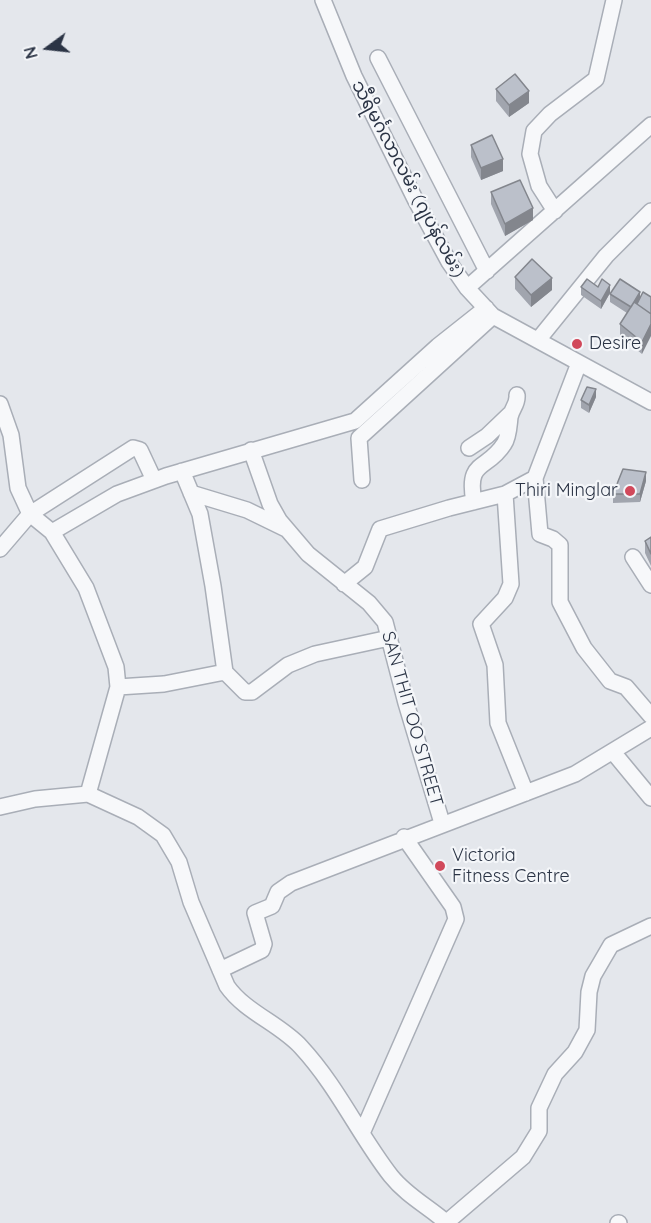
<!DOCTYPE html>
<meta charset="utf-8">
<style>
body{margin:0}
#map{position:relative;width:651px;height:1223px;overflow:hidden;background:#e4e7ec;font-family:Quicksand,sans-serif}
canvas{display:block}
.north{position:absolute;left:18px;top:18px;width:60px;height:60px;-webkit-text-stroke:4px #f4f6f9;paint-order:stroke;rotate:255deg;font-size:16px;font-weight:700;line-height:24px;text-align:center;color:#2b3445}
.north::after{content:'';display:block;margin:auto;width:21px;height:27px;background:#2b3445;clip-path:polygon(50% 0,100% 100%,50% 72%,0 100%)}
</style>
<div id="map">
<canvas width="651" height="1223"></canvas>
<div class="north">N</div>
</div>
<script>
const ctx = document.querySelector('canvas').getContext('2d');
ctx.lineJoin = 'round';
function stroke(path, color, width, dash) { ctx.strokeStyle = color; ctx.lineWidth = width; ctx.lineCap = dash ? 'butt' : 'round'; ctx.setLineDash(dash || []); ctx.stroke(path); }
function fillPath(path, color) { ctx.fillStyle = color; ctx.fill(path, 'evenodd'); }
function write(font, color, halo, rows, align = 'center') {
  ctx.font = font + ' Quicksand,"Noto Sans Myanmar",sans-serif'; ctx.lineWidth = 4.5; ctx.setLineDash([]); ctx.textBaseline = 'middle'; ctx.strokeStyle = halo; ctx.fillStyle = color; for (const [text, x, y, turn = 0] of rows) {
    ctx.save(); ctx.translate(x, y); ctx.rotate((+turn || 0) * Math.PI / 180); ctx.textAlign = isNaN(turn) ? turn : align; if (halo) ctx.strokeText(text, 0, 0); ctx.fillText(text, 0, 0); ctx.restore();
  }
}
const minor = new Path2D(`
 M323,0L354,76L416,201L449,262L467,288L493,316L651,402
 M378,58L487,271
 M555,211L539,186L530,154L534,131L550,114L596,79L614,0
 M467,288L651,125
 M538,340L606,256L651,211
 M579,363L535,478L540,534L553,539L560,545V602L584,648L610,681L626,687L651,716
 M0,404L11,435L18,488L30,514L133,448L140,450L154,480
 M469,448L487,436L510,414
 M251,450L270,504L279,520L308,554L369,603L385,622L406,703L442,823
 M182,471L200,514L213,586L225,672L245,692H252L288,665L315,654L389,638
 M362,480L359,438L493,316
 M191,493L247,510L286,529
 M474,502C466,459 487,471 504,444C509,437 509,425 510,417C512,408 518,404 517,395
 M52,532L86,588L116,667L118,687L88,794
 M0,549L30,514L52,532L117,494L166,476L355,421L438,346L486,308
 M633,557L651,585
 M344,584L365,567L380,529L449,508L505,494
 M118,687L164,684L225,672
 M613,752L651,798
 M526,793L498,723L495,665L481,624L505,598L511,584L505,494L535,478
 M0,807L35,799L88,794L138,817L163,835L179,862L191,902L227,986C245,1012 280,1024 301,1047C338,1087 359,1135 391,1176C407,1196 429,1207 447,1223
 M220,970L262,950L264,944L255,913L272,906L278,892L291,883L575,774L651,728
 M363,1131L456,919L453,907L404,837
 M447,1222L523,1157L539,1131V1108L555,1074L575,1052L587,1030L589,992L593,976L611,945L651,926
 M618,1223H619`);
const wall = new Path2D(`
 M496,89L529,103L509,117L496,101Z
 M471,145L503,171L481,180L471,157Z
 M491,192L533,220L505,236L491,204Z
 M515,277L552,290L531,307L515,289Z
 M581,287L610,293L601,309L581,295Z
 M643,292L642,354L620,336V324L627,313L610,302V294L640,297Z
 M596,397L589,413L581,408V400Z
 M646,481L640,502L613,503V494Z
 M651,537V566L645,553V541Z`);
const shadedWall = new Path2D(`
 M529,91V103L509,117V105Z
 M503,159V171L481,180V168Z
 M533,208V220L505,236V224Z
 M552,278V290L531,307V295Z
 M610,285V293L601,309V301Z
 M640,292V300L637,304L631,307Z
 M651,324V336L642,354V342Z
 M596,389V397L589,413V405Z
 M646,472V481L640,502V494Z`);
const building = new Path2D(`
 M515,74L529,91L509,105L496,89Z
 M492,135L503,159L481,168L471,145Z
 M520,180L533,208L505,224L491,192Z
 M532,259L552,278L531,295L515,277Z
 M587,279L598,287L602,279L610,285L601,301L581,287Z
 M620,279L640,292L631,307L610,294Z
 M643,292L651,297V314L637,304Z
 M634,302L651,314V324L642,342L620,324Z
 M587,387L596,389L589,405L581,400Z
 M623,469L646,472L640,494H613Z
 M651,537V554L645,541Z`);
const markers = [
 [577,344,6,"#d1495b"],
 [630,491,6,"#d1495b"],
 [440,866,6,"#d1495b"]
];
const streetNames = [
 ["သီရိမင်္ဂလာလမ်း (ဂျပန်လမ်း)",408,179,62],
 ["SAN THIT OO STREET",412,719,74]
];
const poiNames = [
 ["Desire",589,344],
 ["Thiri Minglar",618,491,"right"],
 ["Victoria",452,856],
 ["Fitness Centre",452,877]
];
stroke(minor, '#a9aeb7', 18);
stroke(minor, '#f7f8fa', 15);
fillPath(wall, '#a1a5ae');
fillPath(shadedWall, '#83868d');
fillPath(building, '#bbc0ca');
stroke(building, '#83868d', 1.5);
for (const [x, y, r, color] of markers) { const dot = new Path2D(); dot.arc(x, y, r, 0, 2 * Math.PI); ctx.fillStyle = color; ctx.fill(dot); stroke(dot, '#f4f6f9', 2); }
write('18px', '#2b3445', '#f4f6f9', streetNames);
write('18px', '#2b3445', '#f4f6f9', poiNames, 'left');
</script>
